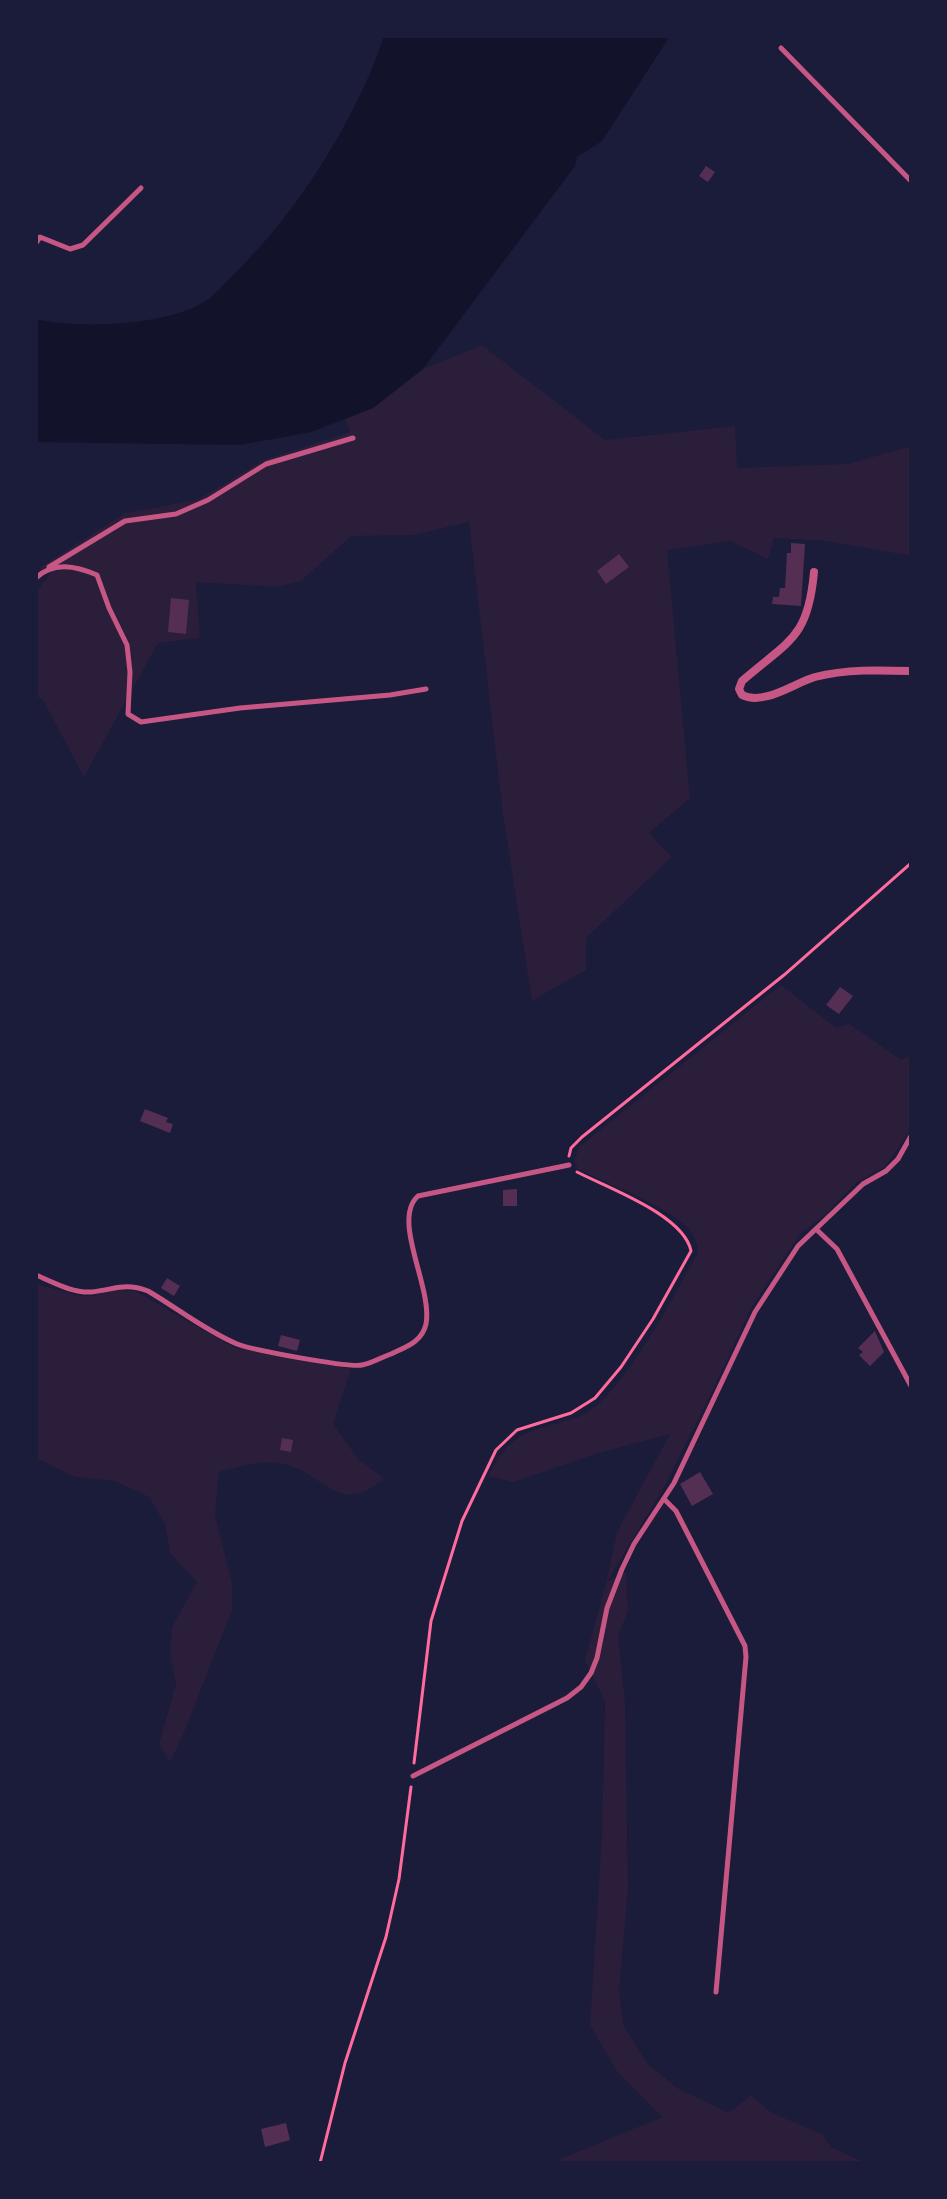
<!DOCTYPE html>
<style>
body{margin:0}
#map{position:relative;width:947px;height:2199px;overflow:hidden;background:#1b1b3a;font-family:Lora,serif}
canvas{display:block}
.frame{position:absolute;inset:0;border:38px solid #1b1b3a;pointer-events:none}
</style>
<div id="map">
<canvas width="947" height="2199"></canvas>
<div class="frame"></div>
</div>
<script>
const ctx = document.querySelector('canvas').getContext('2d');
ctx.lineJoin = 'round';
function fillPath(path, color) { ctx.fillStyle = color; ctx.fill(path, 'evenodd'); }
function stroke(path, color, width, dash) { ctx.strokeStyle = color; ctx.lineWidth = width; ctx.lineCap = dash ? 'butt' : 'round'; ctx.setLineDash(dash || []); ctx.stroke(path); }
const green = new Path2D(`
 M482,345L605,440L735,426L737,468L848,464L911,446V556L827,541L774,538L768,559L730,541L667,550L690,798L649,833L672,857L586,938V970L532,1001L503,815L469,522L413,535L351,536L301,581L277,587L196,582L200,638L158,643L84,777L43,700L36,696V592L50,574L39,568L125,513L197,500L266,459L350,432L345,419L373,408L423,369Z
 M781,985L836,1028L849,1024L902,1060L911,1053V1129L885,1167L857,1182L824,1216L800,1234L751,1308L714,1388L662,1491L607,1582L626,1572L628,1611L618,1636L625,1703L628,1889L619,1992L624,2027L647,2063L677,2088L729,2113L751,2095L772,2113L822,2134L831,2147L866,2163H551L662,2117L616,2070L590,2025L602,1834L605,1702L585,1660L606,1583L617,1532L670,1434L599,1453L513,1482L488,1476C508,1439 518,1434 558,1423C567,1420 578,1418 587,1413C625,1389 676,1293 698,1252C697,1244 695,1236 689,1229C672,1209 605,1182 578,1169L574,1161L579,1147Z
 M36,1284L81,1296H92L114,1290L135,1291L233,1347L351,1369L333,1424L359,1460L384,1478C342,1517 324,1476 288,1465C264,1458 243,1466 219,1472L215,1515L232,1583V1610L183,1735L170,1762L159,1744L176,1684L170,1655L172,1627L197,1582L170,1553L165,1524L149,1497L115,1481L75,1477L36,1458Z`);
const water = new Path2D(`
 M384,36H670L602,141L577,157L575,166L423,369L373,408L311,432L240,445L36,442V319C80,329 165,326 204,302C216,295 226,282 235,273C297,213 357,118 384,36Z`);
const building = new Path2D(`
 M706,166L715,172L708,182L699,176Z
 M791,543L805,544L801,606L772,604L773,597H779L780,588H785L787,553H791Z
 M619,554L629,567L606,584L597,571Z
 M171,598L189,600L186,634L168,632Z
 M840,987L853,996L839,1014L826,1005Z
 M145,1109L168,1118L166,1122L173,1124L170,1133L140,1121Z
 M517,1189V1206H503V1190Z
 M167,1278L180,1286L174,1296L161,1288Z
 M875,1331L884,1352L870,1366L859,1355L863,1352L858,1348Z
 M281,1335L300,1340L297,1351L278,1346Z
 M282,1438L293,1440L291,1452L280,1450Z
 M700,1472L713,1494L692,1506L680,1484Z
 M286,2123L290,2140L265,2147L261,2129Z`);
const path = new Path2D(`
 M569,1156L571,1148L582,1137L784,975L911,863
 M414,1763L431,1621L462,1521L496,1450L517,1430L571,1413L595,1398L621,1367L653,1319L691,1251C684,1215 608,1188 577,1172
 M320,2163L345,2063L386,1937L399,1879L411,1787`);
const service = new Path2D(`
 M781,48L911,181
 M36,243L40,237L70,249L83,245L141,188
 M49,567L125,521L176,514L208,500L266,464L353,438
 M36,578C53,561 76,566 97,575L109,608L127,645L130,672L128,714L141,722L240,708L390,695L426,689
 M817,1230L837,1249L911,1386
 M36,1275C53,1282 72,1293 91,1292C114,1290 124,1282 148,1291C177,1308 206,1331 237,1344C252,1350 349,1368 362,1365C372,1363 382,1357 391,1354C406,1347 422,1342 426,1324C433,1288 391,1220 418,1196L569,1165
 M664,1499L676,1511L745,1646L746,1657L716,1992
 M413,1776L567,1698L581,1687L591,1673L597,1658L607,1608L622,1569L634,1544L674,1483L755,1312L798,1246L863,1184L886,1171L898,1159L911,1136`);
const minor = new Path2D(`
 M814,572C808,639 789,640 742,681L739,689L742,695C764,706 794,683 815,677C846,669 880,670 911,671`);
fillPath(green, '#2a1e3b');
fillPath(water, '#12122b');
fillPath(building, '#542f53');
stroke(path, '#ff6b9d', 3);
stroke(service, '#c65784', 5);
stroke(minor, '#c65784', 8);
</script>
